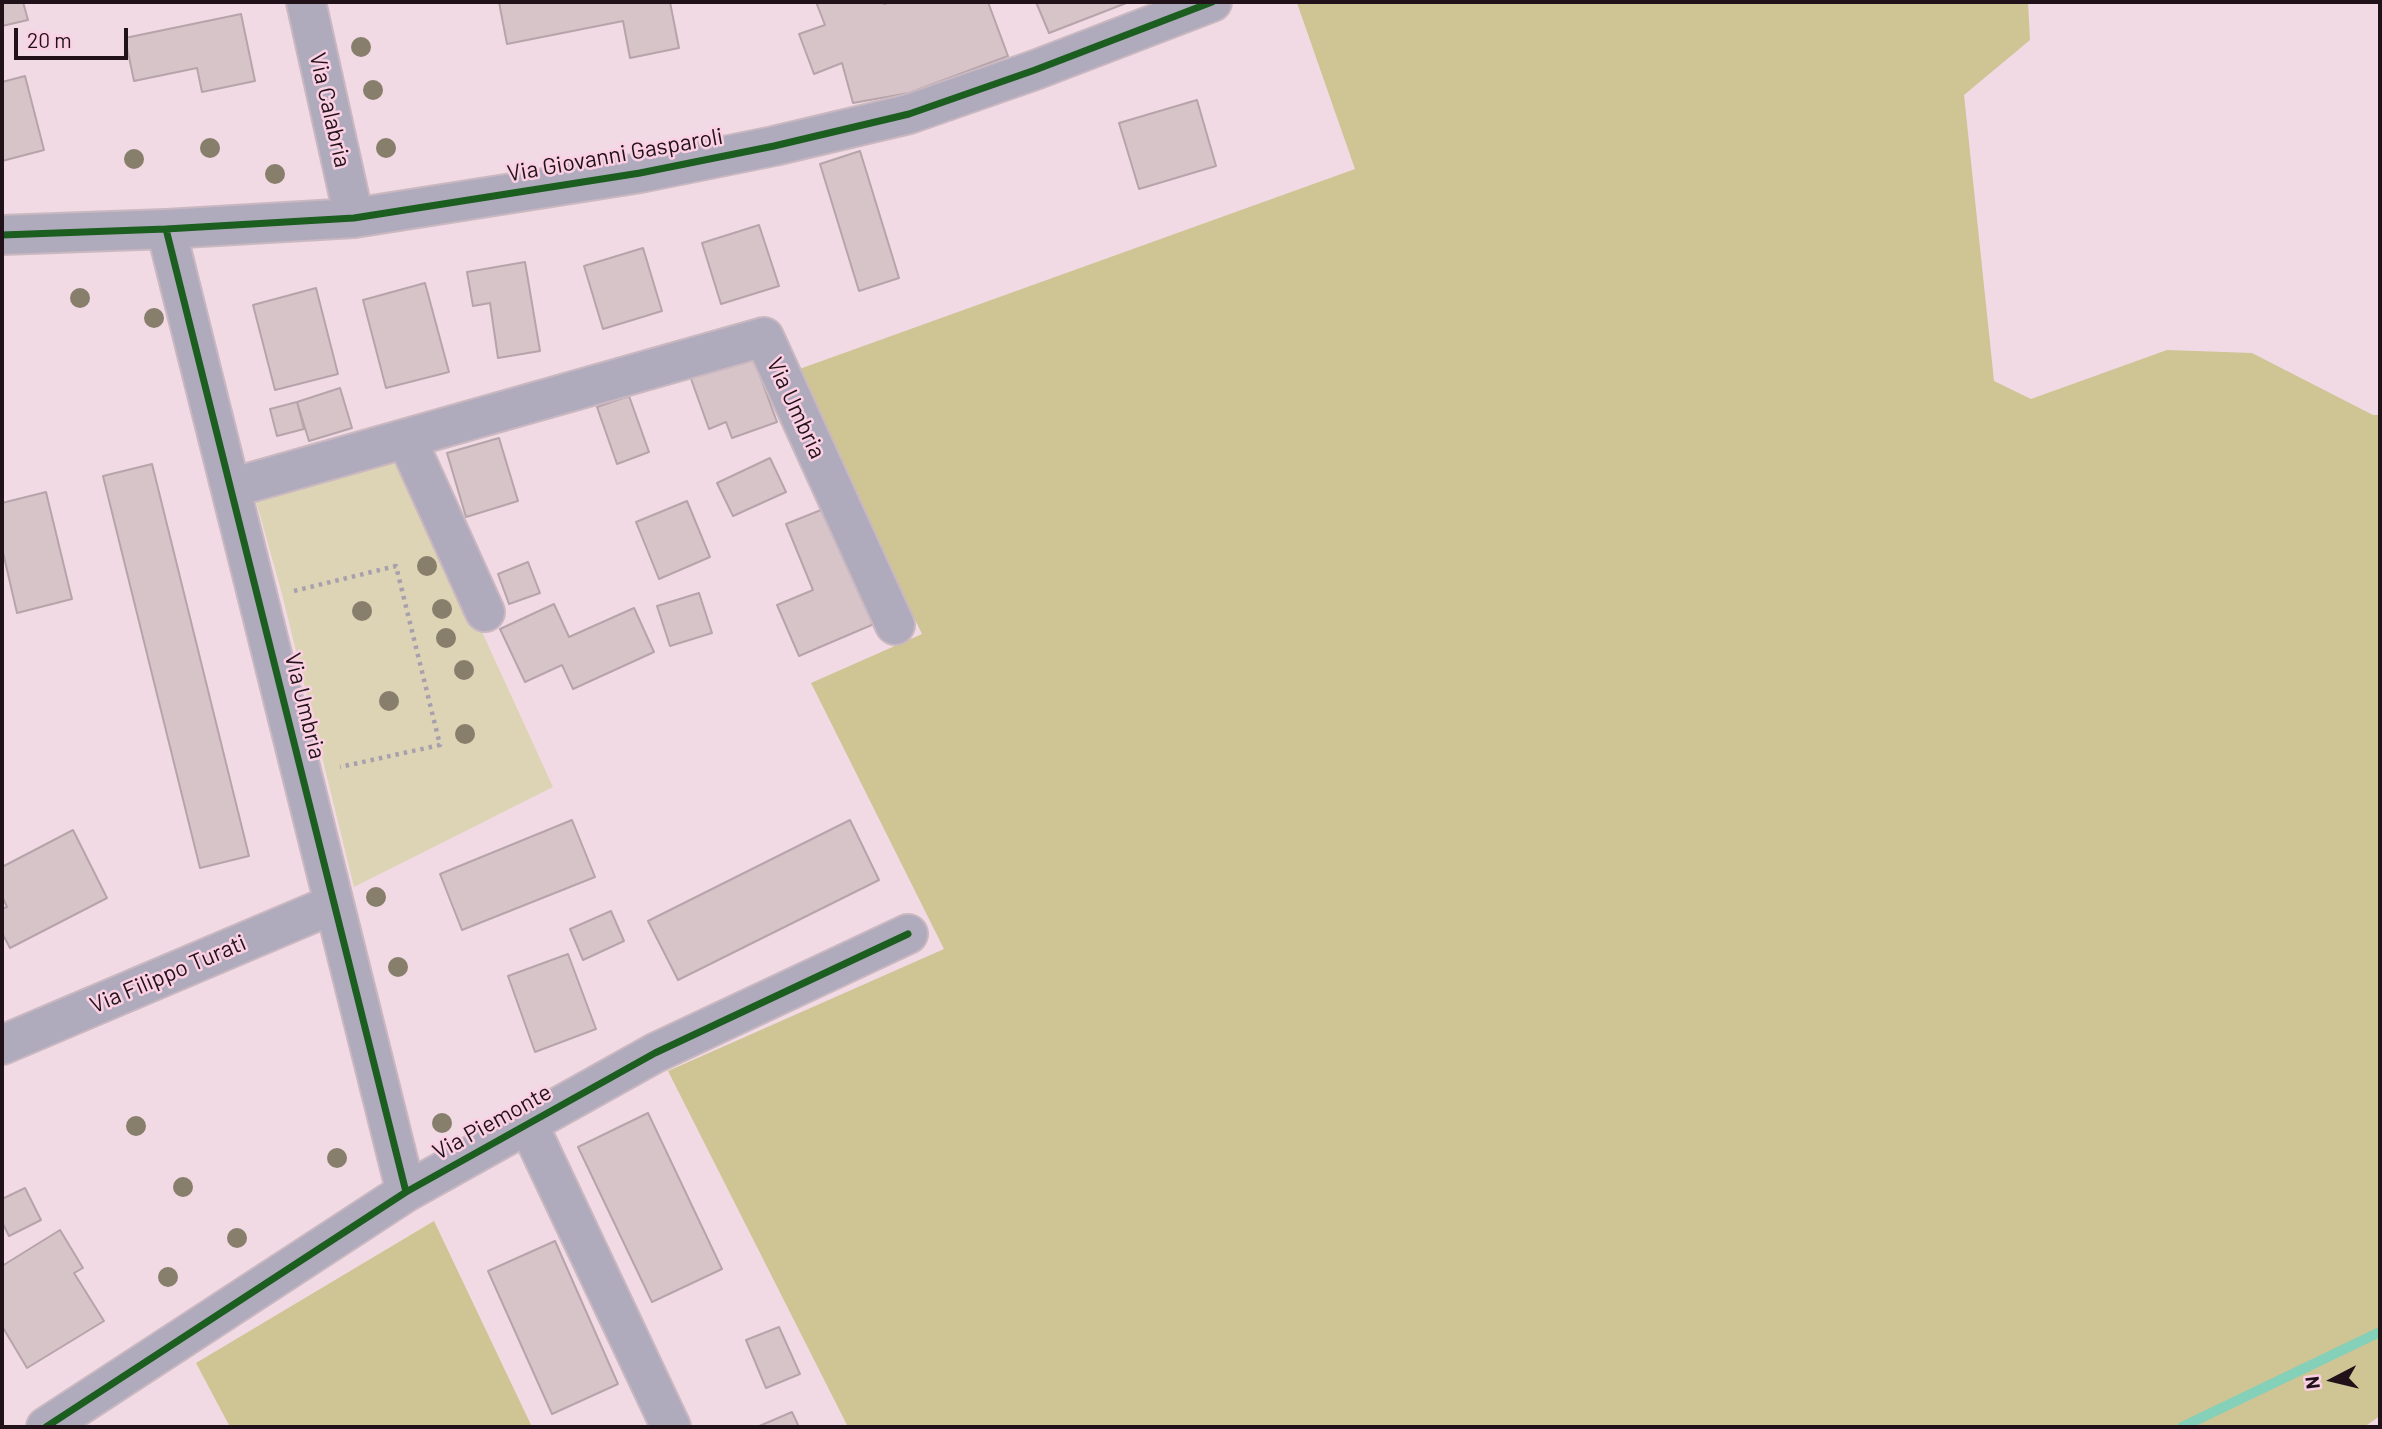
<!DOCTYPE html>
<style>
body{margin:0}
#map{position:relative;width:2382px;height:1429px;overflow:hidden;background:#f1dae4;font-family:Barlow,sans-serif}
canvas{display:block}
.frame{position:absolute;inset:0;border:4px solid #211219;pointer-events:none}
.north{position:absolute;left:2298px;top:1345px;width:70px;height:70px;-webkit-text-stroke:5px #fbd0e3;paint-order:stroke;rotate:263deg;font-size:19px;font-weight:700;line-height:28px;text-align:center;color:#211219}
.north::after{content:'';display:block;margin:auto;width:24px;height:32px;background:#211219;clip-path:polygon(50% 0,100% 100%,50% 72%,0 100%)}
.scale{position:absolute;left:14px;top:28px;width:114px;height:32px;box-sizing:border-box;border:4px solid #211219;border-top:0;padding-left:9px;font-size:21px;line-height:24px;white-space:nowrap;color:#211219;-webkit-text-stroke:5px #fbd0e3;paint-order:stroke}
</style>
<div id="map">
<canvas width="2382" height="1429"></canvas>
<div class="frame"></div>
<div class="north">N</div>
<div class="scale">20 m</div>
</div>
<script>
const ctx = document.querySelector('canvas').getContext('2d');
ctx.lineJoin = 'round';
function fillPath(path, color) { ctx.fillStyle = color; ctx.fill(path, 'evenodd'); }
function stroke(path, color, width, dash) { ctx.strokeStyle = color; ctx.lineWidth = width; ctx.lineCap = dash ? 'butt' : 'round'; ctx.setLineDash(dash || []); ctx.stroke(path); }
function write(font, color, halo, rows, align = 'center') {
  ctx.font = font + ' Barlow,sans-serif'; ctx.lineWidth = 5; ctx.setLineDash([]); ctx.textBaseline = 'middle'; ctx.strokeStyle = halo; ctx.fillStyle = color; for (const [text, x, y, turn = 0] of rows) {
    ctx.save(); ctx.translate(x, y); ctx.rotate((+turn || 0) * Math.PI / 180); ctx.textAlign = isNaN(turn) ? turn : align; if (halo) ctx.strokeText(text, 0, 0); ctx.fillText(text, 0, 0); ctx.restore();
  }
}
const green = new Path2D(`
 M402,457L553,787L354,887L282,594L256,501Z`);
const forest = new Path2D(`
 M1299,2H2028L2030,40L1964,95L1994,381L2031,399L2167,350L2252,353L2373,415H2380V1416L2364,1427H848L668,1071L944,949L811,683L922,634L794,371L1355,169L1297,3Z
 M434,1221L532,1427H230L196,1363Z`);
const stream = new Path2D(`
 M2182,1427L2380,1332`);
const building = new Path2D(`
 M2,2H23L28,20L2,26Z
 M499,2H670L679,48L630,58L623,21L507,44Z
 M816,2H883L884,4L891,2H988L1008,56L909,93L853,103L842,63L814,74L799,34L825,25Z
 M1036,2H1129L1049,33Z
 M241,14L255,81L202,92L197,68L134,81L125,38Z
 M25,76L44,150L2,161V82Z
 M1197,100L1216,166L1139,189L1119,123Z
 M860,151L899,278L859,291L820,164Z
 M759,225L779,286L721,304L702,243Z
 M643,248L662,311L603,329L584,266Z
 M525,262L540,351L498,358L490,303L473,306L467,272Z
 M425,283L449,372L386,388L363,300Z
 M316,288L338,374L275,390L253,305Z
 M752,354L777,422L732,438L726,422L709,429L690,376Z
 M340,388L352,428L309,441L297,402Z
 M629,396L649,452L617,464L597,407Z
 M297,402L304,429L277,436L270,409Z
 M499,438L518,501L466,517L447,453Z
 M770,458L786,492L733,516L717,483Z
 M152,464L249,856L200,868L103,476Z
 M46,492L72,599L17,613L2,548V503Z
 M687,501L710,557L659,579L636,522Z
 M826,508L874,624L799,656L777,605L813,590L786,524Z
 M528,562L540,593L509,604L498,574Z
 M699,593L712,633L670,646L657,606Z
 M554,604L569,637L634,608L654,652L573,689L562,665L525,682L500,629Z
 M572,820L595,877L462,930L440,874Z
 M850,820L879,880L678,980L648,921Z
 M73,830L107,898L10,948L2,933V909L7,907L2,896V867Z
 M611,911L624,941L583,960L570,929Z
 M568,954L596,1029L535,1052L508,976Z
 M648,1113L722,1269L652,1302L578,1147Z
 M25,1188L41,1220L9,1236L2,1222V1199Z
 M60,1230L83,1268L74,1273L104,1321L27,1368L2,1326V1266Z
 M555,1241L618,1384L552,1414L488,1271Z
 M779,1327L800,1374L766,1388L746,1340Z
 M792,1412L799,1427H757Z`);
const path = new Path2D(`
 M294,591L396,566L440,745L340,767`);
const minor = new Path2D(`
 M306,2L354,218
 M166,229L406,1192
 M2,235L166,229L354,218L640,173L774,146L909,114L1035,70L1212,2
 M407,440L485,612
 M231,488L764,337L895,625
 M2,1045L334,904
 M528,1124L671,1427
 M46,1427L406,1192L655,1053L908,934`);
const cycleway = new Path2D(`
 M166,229L406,1192
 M2,235L166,229L354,218L640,173L774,146L909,114L1035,70L1212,2
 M46,1427L406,1192L655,1053L908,934`);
const trees = [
 [361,47],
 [373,90],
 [210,148],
 [386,148],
 [134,159],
 [275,174],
 [80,298],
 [154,318],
 [427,566],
 [442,609],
 [362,611],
 [446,638],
 [464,670],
 [389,701],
 [465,734],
 [376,897],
 [398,967],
 [442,1123],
 [136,1126],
 [337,1158],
 [183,1187],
 [237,1238],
 [168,1277]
];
const streetNames = [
 ["Via Calabria",330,110,77],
 ["Via Giovanni Gasparoli",615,155,-10],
 ["Via Umbria",796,408,65],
 ["Via Umbria",305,706,76],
 ["Via Filippo Turati",168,974,-23],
 ["Via Piemonte",492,1122,-29]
];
fillPath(green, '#ddd4b5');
fillPath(forest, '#cec494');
stroke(stream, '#84d0b9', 10);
fillPath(building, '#d7c4c9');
stroke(building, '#b6a4aa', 2);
stroke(minor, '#cab8c0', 42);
stroke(path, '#a8a0ad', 4.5, [3.5, 5]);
stroke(minor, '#b0aabd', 38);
stroke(cycleway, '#1b5e20', 7);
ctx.fillStyle = '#887e6c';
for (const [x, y] of trees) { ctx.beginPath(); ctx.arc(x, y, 10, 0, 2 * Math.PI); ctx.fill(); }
write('23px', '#211219', '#fbd0e3', streetNames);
</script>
